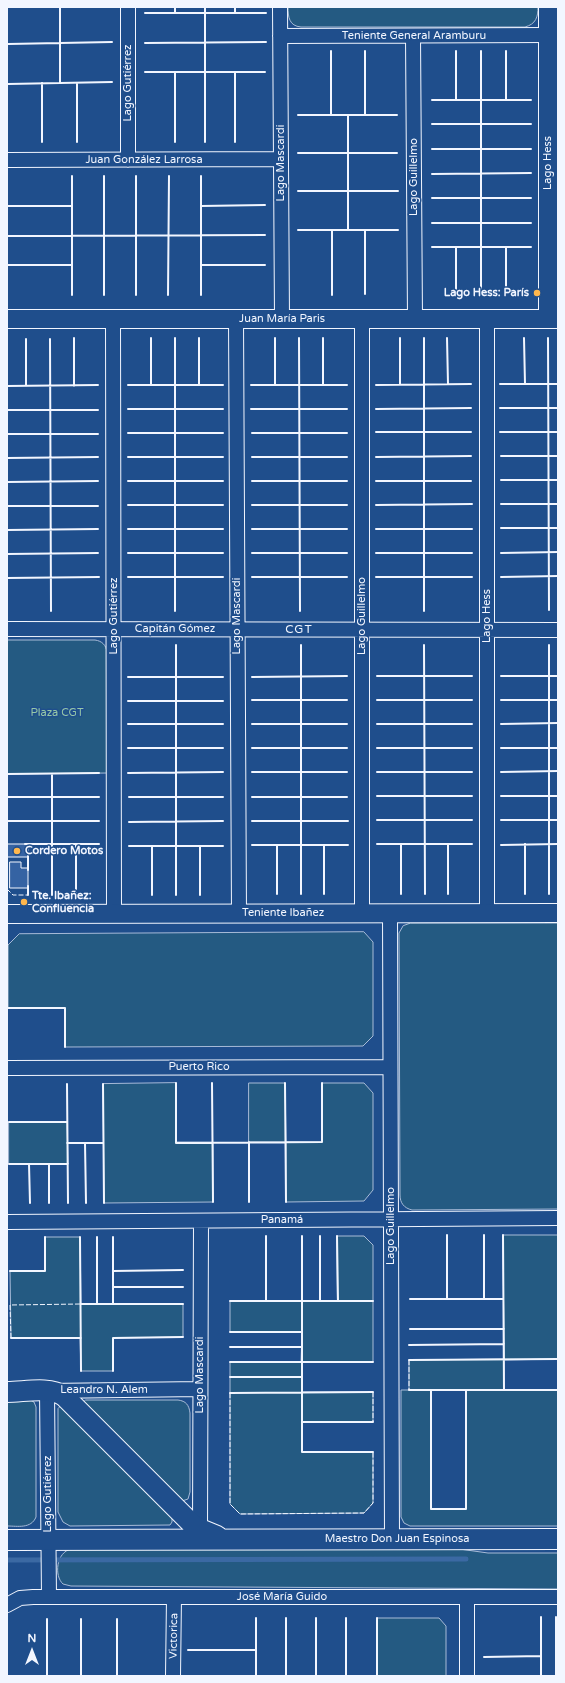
<!DOCTYPE html>
<meta charset="utf-8">
<style>
body{margin:0}
#map{position:relative;width:565px;height:1683px;overflow:hidden;background:#1f4e8c;font-family:"Varela Round",sans-serif}
canvas{display:block}
.frame{position:absolute;inset:0;border:8px solid #f2f6ff;pointer-events:none}
.north{position:absolute;left:12px;top:1631px;width:40px;height:40px;-webkit-text-stroke:3px #1f4e8c;paint-order:stroke;rotate:0deg;font-size:11px;font-weight:700;line-height:16px;text-align:center;color:#f2f6ff}
.north::after{content:'';display:block;margin:auto;width:14px;height:18px;background:#f2f6ff;clip-path:polygon(50% 0,100% 100%,50% 72%,0 100%)}
</style>
<div id="map">
<canvas width="565" height="1683"></canvas>
<div class="frame"></div>
<div class="north">N</div>
</div>
<script>
const ctx = document.querySelector('canvas').getContext('2d');
ctx.lineJoin = 'round';
function fillPath(path, color) { ctx.fillStyle = color; ctx.fill(path, 'evenodd'); }
function stroke(path, color, width, dash) { ctx.strokeStyle = color; ctx.lineWidth = width; ctx.lineCap = dash ? 'butt' : 'round'; ctx.setLineDash(dash || []); ctx.stroke(path); }
function write(font, color, halo, rows, align = 'center') {
  ctx.font = font + ' "Varela Round",sans-serif'; ctx.lineWidth = 3; ctx.setLineDash([]); ctx.textBaseline = 'middle'; ctx.strokeStyle = halo; ctx.fillStyle = color; for (const [text, x, y, turn = 0] of rows) {
    ctx.save(); ctx.translate(x, y); ctx.rotate((+turn || 0) * Math.PI / 180); ctx.textAlign = isNaN(turn) ? turn : align; if (halo) ctx.strokeText(text, 0, 0); ctx.fillText(text, 0, 0); ctx.restore();
  }
}
const green = new Path2D(`
 M288,7H538C538,17 536,24 525,27H301C289,26 288,17 288,7Z
 M7,640H95C102,641 106,645 107,652V773L7,774Z
 M411,923H558V1209L412,1210C404,1208 400,1203 400,1195L399,933L403,926Z
 M364,932L373,942V1036L363,1046L65,1047V1008H8V945L19,934Z
 M176,1083V1142H213V1202L104,1203L103,1084Z
 M249,1083H285L286,1142H322V1083H364L373,1093V1190L364,1201L286,1202V1142H249Z
 M9,1122H67L68,1164H9Z
 M503,1235H558V1359L504,1360V1390H558V1526H410L404,1523L401,1517V1390H409V1360L504,1359ZM431,1390H466V1509H431Z
 M337,1236H364L373,1245V1362H302V1392H373V1422H302V1452H373V1503L364,1513L240,1514L230,1504V1362H301L302,1332H230V1301H337Z
 M45,1237H80L81,1304H183V1337L113,1338V1371H81L80,1338H11L10,1271H45Z
 M30,1400L34,1402L36,1407V1517C31,1529 18,1526 7,1526V1402Z
 M86,1400H178C186,1401 189,1405 190,1413V1492L188,1499L182,1501L84,1402Z
 M61,1406L172,1517V1522L170,1525L70,1526L63,1522L58,1512V1409Z
 M452,1548L488,1553H558V1589L71,1586L63,1584C54,1576 56,1552 71,1549Z
 M377,1618H439L446,1626V1676H377Z`);
const stream = new Path2D(`
 M7,1560L466,1559`);
const building = new Path2D(`
 M7,844H28V857H7Z
 M10,862H21V868H28V888H10Z`);
const minor = new Path2D(`
 M280,7L282,319
 M280,36L548,35
 M413,36L415,319
 M7,160L281,159
 M128,160V7
 M113,319L114,913
 M236,319L239,913
 M362,319V913
 M487,319V913
 M7,629L558,630
 M390,913L392,1539
 M7,1068L390,1067
 M7,1222L558,1218
 M200,1529L201,1221
 M49,1597L47,1391L200,1389
 M7,1605L20,1598L33,1597H558
 M173,1676L174,1597
 M467,1676V1597`);
const tertiary = new Path2D(`
 M548,7V319
 M7,319H558
 M7,914L558,913`);
const secondary = new Path2D(`
 M7,1392C25,1392 48,1386 64,1396L192,1524L200,1529L217,1536
 M7,1540L558,1539`);
const fence = new Path2D(`
 M7,889L13,895H28
 M11,1338L10,1305L81,1304
 M409,1360V1390
 M373,1392V1422
 M230,1393V1504L240,1514L364,1513L373,1503V1452`);
const wall = new Path2D(`
 M145,13H266
 M175,13V7
 M235,13V7
 M145,43L266,42
 M8,44L112,42
 M331,51V115
 M365,51V115
 M456,51V100
 M481,51V294
 M506,51V100
 M145,72H265
 M235,72V142
 M60,83V7
 M8,84L112,82
 M432,100H531
 M298,115H397
 M348,115V230
 M432,124H531
 M42,142V83
 M77,142V83
 M175,142V72
 M205,142V7
 M432,149H531
 M298,153H397
 M432,174L531,173
 M298,191H398
 M432,198H531
 M7,206H72
 M201,206L265,205
 M432,223H531
 M298,230H398
 M332,230V295
 M365,230V294
 M7,236L265,235
 M432,247H531
 M456,247V294
 M506,247V294
 M7,265H72
 M201,265H265
 M72,295V176
 M104,295V176
 M136,295V176
 M168,295L169,176
 M201,295V176
 M74,338V386
 M151,338V385
 M175,338V611
 M199,338V385
 M275,338V385
 M299,338L300,611
 M323,338V385
 M400,338V384
 M424,338V611
 M447,338L448,384
 M524,338L525,384
 M548,338L549,610
 M26,339V386
 M50,339L51,611
 M500,384H558
 M128,385H223
 M251,385H347
 M376,385L471,384
 M7,386L98,385
 M500,408H558
 M128,409H223
 M251,409H347
 M376,409L471,408
 M7,410H98
 M376,432H471
 M500,432H558
 M128,433H223
 M252,433H347
 M7,434H98
 M501,456H558
 M128,457H223
 M252,457H347
 M376,457L471,456
 M7,458L98,457
 M501,480H558
 M128,481H223
 M252,481H347
 M376,481H471
 M7,482L98,481
 M501,504H558
 M128,505H223
 M252,505H347
 M376,505L472,504
 M7,506H98
 M501,528H558
 M128,529H223
 M252,529H347
 M376,529H472
 M7,530L98,529
 M128,553H223
 M252,553H347
 M376,553H472
 M501,553L558,552
 M7,554L98,553
 M128,577H223
 M252,577H347
 M376,577H472
 M501,577L558,576
 M7,578L99,577
 M176,645V895
 M301,645V894
 M424,645L425,894
 M549,645V894
 M377,676H472
 M501,676H558
 M128,677H223
 M252,677L347,676
 M252,700H347
 M377,700H472
 M501,700H558
 M128,701H223
 M128,724H223
 M252,724H347
 M377,724H472
 M501,724L558,723
 M128,748H223
 M252,748H347
 M377,748H472
 M501,748H558
 M252,772H347
 M377,772H472
 M501,772L558,771
 M128,773L223,772
 M7,774L99,773
 M52,774V895
 M377,796H472
 M501,796H558
 M7,797H99
 M129,797H223
 M252,797H347
 M377,820H472
 M501,820H558
 M7,821H99
 M252,821H348
 M129,822L223,821
 M25,844H99
 M76,844V895
 M377,844H472
 M401,844V894
 M448,844V894
 M525,844V894
 M252,845H348
 M277,845V894
 M324,845V894
 M501,845L558,844
 M129,846H223
 M152,846V895
 M200,846V895
 M28,854V870
 M28,886V895
 M8,1008H65V1047
 M176,1083V1143L322,1142V1083
 M212,1083L213,1202
 M285,1083L286,1202
 M67,1084L68,1203
 M103,1084L104,1203
 M9,1122H67
 M249,1142V1202
 M67,1143H103
 M85,1143L86,1203
 M9,1164H68
 M29,1164L30,1203
 M49,1164V1203
 M447,1235V1299
 M484,1235V1299
 M503,1235L504,1390
 M266,1236V1301
 M302,1236V1452H373
 M320,1236V1301
 M337,1236L338,1301
 M80,1237L81,1371
 M97,1237V1304
 M113,1237V1304
 M10,1271H45V1237
 M113,1271L183,1270
 M113,1287H183
 M410,1299H503
 M230,1301H373
 M81,1304H183
 M410,1329H504
 M230,1332H302
 M11,1338H81
 M409,1345L504,1344
 M230,1347H302
 M409,1360L558,1359
 M230,1362H373
 M113,1371V1338L183,1337
 M230,1377H302
 M409,1390H558
 M431,1390V1509H466V1390
 M230,1393L373,1392
 M302,1422H373
 M541,1617V1676
 M556,1617V1676
 M256,1618V1676
 M286,1618V1676
 M316,1618V1676
 M346,1618V1676
 M377,1618V1676
 M188,1650H256
 M484,1657L541,1656
 M47,1676V1619
 M81,1676V1619
 M117,1676V1619
 M484,1676H541`);
const markers = [
 [537,293,4,"#ffb74d"],
 [17,851,4,"#ffb74d"],
 [24,902,4,"#ffb74d"]
];
const streetNames = [
 ["Teniente General Aramburu",414,36],
 ["Lago Gutiérrez",128,83,-90],
 ["Juan González Larrosa",144,160],
 ["Lago Mascardi",281,163,-90],
 ["Lago Hess",548,163,-90],
 ["Lago Guillelmo",414,177,-90],
 ["Juan María Paris",282,319],
 ["Lago Gutiérrez",114,616,-90],
 ["Lago Mascardi",237,616,-90],
 ["Lago Guillelmo",362,616,-90],
 ["Lago Hess",487,616,-90],
 ["Capitán Gómez",175,629],
 ["Teniente Ibañez",283,913],
 ["Puerto Rico",199,1067],
 ["Panamá",282,1220],
 ["Lago Guillelmo",391,1226,-90],
 ["Lago Mascardi",200,1375,-90],
 ["Leandro N. Alem",104,1390],
 ["Lago Gutiérrez",48,1494,-90],
 ["Maestro Don Juan Espinosa",397,1539],
 ["José María Guido",282,1597],
 ["Victorica",174,1636,-89]
];
const poiNames = [
 ["Lago Hess: París",529,293,"right"],
 ["Cordero Motos",25,851],
 ["Tte. Ibañez:",32,896],
 ["Confluencia",32,909]
];
const parkNames = [
 ["Plaza CGT",57,713]
];
const neighbourhoodNames = [
 ["CGT",299,630]
];
fillPath(green, '#245a82');
stroke(green, '#a8bbd7', 1);
stroke(stream, '#3b69a3', 5);
fillPath(building, '#3563a3');
stroke(building, '#f2f6ff', 1);
stroke(minor, '#f2f6ff', 16);
stroke(tertiary, '#f2f6ff', 20);
stroke(secondary, '#f2f6ff', 22);
stroke(minor, '#1f4e8c', 14);
stroke(tertiary, '#1f4e8c', 18);
stroke(secondary, '#1f4e8c', 20);
stroke(fence, '#f2f6ff', 1, [5, 2]);
stroke(wall, '#f2f6ff', 2);
for (const [x, y, r, color] of markers) { const dot = new Path2D(); dot.arc(x, y, r, 0, 2 * Math.PI); ctx.fillStyle = color; ctx.fill(dot); stroke(dot, '#1f4e8c', 1.5); }
write('11px', '#f2f6ff', '#1f4e8c', streetNames);
write('bold 11px', '#f2f6ff', '#1f4e8c', poiNames, 'left');
write('11px', '#97c8a6', '#1f4e8c', parkNames);
ctx.letterSpacing = '1px';
write('12px', '#f2f6ff', '#1f4e8c', neighbourhoodNames);
ctx.letterSpacing = '0px';
</script>
